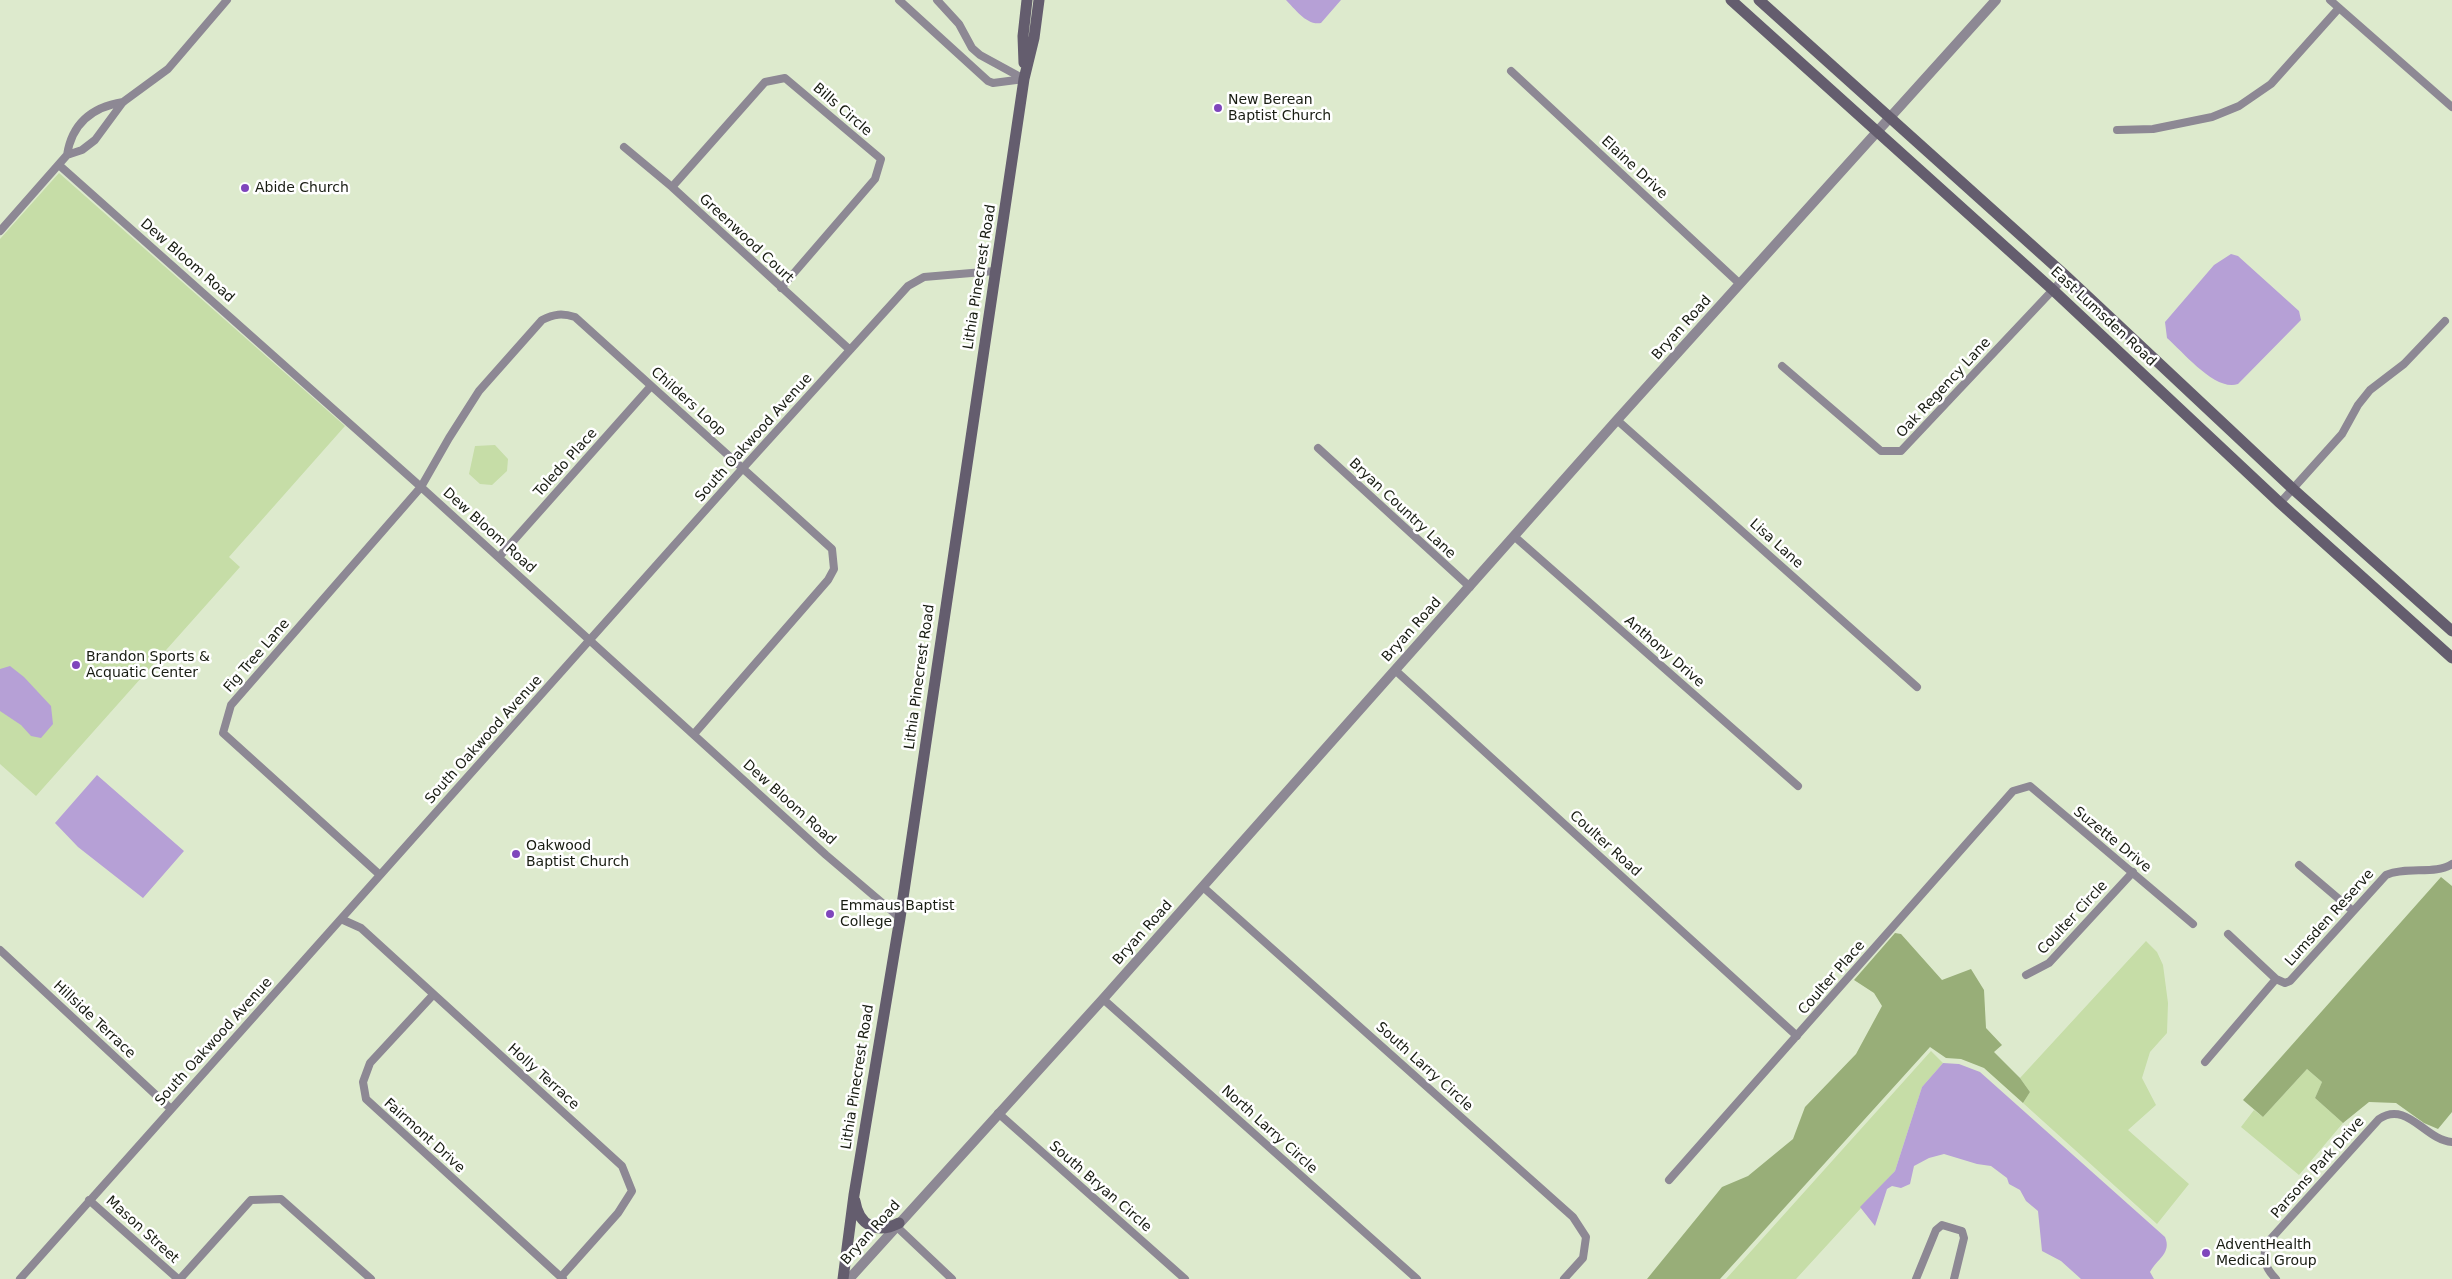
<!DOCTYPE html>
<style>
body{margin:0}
canvas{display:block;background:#ddeacd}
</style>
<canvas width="2452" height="1279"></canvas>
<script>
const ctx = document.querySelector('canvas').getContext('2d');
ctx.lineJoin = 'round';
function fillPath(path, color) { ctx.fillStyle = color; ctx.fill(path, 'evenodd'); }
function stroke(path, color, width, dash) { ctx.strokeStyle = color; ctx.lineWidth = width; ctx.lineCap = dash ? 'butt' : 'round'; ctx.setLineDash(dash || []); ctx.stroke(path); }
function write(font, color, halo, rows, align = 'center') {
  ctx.font = font + ' "DejaVu Sans",sans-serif'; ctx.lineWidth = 5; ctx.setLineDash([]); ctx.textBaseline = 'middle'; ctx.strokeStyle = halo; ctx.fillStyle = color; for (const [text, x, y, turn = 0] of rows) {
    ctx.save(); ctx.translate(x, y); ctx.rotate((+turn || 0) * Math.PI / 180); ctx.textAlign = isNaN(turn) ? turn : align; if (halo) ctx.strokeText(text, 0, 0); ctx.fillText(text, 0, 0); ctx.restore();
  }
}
const green = new Path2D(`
 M59,173L345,426L229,557L240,567L36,796L0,764V239Z
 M495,445L508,459L507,471L492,485L480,484L469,474L475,446Z
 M2146,941L2157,952L2163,965L2168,1003L2167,1033L2150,1052L2142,1078L2156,1105L2128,1130L2189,1184L2157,1224L2023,1103L2030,1092L2020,1078Z
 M1931,1051L1943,1063L1922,1087L1895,1171L1796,1279H1726Z
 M2307,1069L2322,1082L2315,1098L2343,1123L2299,1175L2241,1127L2254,1110L2263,1117Z`);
const forest = new Path2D(`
 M2441,877L2452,886V1112L2438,1129L2424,1123L2396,1103L2369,1102L2343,1123L2315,1098L2322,1082L2307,1069L2263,1117L2243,1100Z
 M1895,933L1901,934L1942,980L1971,969L1984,990L1986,1028L2002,1045L1994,1052L2020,1078L2030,1092L2023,1103L1984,1068L1961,1059L1946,1058L1930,1047L1720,1279H1647L1722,1187L1748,1176L1793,1139L1805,1107L1856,1054L1882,1006L1874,993L1854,980Z`);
const water = new Path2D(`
 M1286,0H1341L1321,23C1307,26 1295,9 1286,0Z
 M2231,254L2238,256L2299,311L2301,320L2238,384C2216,392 2184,353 2167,338L2165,322L2214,265Z
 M10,666L24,677L51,706L53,724L41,738L31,736L21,725L0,711V669Z
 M97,775L184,851L143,898L78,847L55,823Z
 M1943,1063L1959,1064L1980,1072L2165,1237C2172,1253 2157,1259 2150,1272L2154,1279H2081L2061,1261L2042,1251L2038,1211L2026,1201L2020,1190L2009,1184L2007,1178L1991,1166L1977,1164L1944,1154L1929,1158L1914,1166L1910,1184L1901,1188L1892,1186L1887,1189L1875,1226L1860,1207L1895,1171L1922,1087Z`);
const minor = new Path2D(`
 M899,0L988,81L993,83L1024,79
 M937,0L959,24L972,48L980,55L1024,79
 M2330,0L2452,107
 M1511,71L1740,284
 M2117,130L2153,129L2212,117L2239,106L2271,84L2339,8
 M624,147L672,187L850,350
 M67,155L82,150L95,140L123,102L168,69L227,0
 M59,165L421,487L826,855L900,918
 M672,187L765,82L785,78L881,159L875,179L781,288
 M0,231L67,155C72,123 92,107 123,102
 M1782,366L1881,451H1901L2066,276
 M1617,420L1917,687
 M1318,448L1470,587
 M2280,503L2342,434L2358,405L2370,390L2404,364L2445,321
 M1515,537L1798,786
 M499,557L651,386
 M1395,670L1797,1036
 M2299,865L2353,911
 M380,875L223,733L231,705L421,487L449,438L479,391L542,320C554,314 562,313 575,317L832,549L834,569L828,580L694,734
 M1203,887L1573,1217L1586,1237L1583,1258L1564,1279
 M341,919L361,928L622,1166L632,1191L618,1213L561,1277
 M2228,934L2276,979
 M0,950L171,1109
 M2026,975L2049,963L2133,872
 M433,995L370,1063L363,1082L366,1099L563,1279
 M1103,999L1417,1279
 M2205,1062L2276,979L2285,983L2290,981L2386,875C2406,866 2436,875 2452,864
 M998,1113L1185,1279
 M1669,1180L2013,791L2030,786L2193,924
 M89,1200L178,1279
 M896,1226L952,1279
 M20,1279L743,468L908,286L924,277L995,271
 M180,1279L251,1200L281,1199L371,1279
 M1916,1279L1936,1230L1942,1225L1962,1231L1964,1238L1954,1279
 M2276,1279C2265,1268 2261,1257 2268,1242L2379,1119C2407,1100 2425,1140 2452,1142`);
const tertiary = new Path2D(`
 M849,1279L1103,999L1617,420L1996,0`);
const secondary = new Path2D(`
 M1731,0L2053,290L2280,503L2452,658
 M1759,0L2066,276L2293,489L2452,631
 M1024,63L1023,36L1027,0
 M855,1201C859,1226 877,1234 899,1223
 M843,1279L854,1195L900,918L1024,79L1034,38L1039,0`);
const markers = [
 [1218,108,5,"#7f46bc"],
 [245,188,5,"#7f46bc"],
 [76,665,5,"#7f46bc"],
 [516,854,5,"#7f46bc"],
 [830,914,5,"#7f46bc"],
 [2206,1253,5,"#7f46bc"]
];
const poiNames = [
 ["New Berean",1228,100],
 ["Baptist Church",1228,116],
 ["Abide Church",255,188],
 ["Brandon Sports &",86,657],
 ["Acquatic Center",86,673],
 ["Oakwood",526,846],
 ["Baptist Church",526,862],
 ["Emmaus Baptist",840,906],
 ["College",840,922],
 ["AdventHealth",2216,1245],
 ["Medical Group",2216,1261]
];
const streetNames = [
 ["Bills Circle",842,110,41],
 ["Elaine Drive",1634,168,43],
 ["Greenwood Court",746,239,43],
 ["Dew Bloom Road",187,261,41],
 ["Lithia Pinecrest Road",980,277,-81],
 ["East Lumsden Road",2103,317,43],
 ["Bryan Road",1682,328,-48],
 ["Oak Regency Lane",1944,388,-47],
 ["Childers Loop",688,402,42],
 ["South Oakwood Avenue",754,438,-48],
 ["Toledo Place",566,463,-48],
 ["Bryan Country Lane",1402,509,43],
 ["Dew Bloom Road",489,531,42],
 ["Lisa Lane",1776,544,42],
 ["Bryan Road",1412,630,-48],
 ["Anthony Drive",1664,652,41],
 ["Fig Tree Lane",257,656,-49],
 ["Lithia Pinecrest Road",920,677,-82],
 ["South Oakwood Avenue",484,740,-48],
 ["Dew Bloom Road",789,803,42],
 ["Suzette Drive",2112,840,39],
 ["Coulter Road",1605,844,42],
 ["Coulter Circle",2073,918,-47],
 ["Lumsden Reserve",2330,918,-48],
 ["Bryan Road",1143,933,-48],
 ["Coulter Place",1832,978,-49],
 ["Hillside Terrace",94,1020,43],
 ["South Oakwood Avenue",214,1042,-48],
 ["South Larry Circle",1424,1067,42],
 ["Holly Terrace",543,1077,42],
 ["Lithia Pinecrest Road",858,1077,-81],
 ["North Larry Circle",1269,1130,42],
 ["Fairmont Drive",424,1136,42],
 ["Parsons Park Drive",2318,1168,-48],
 ["South Bryan Circle",1100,1187,41],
 ["Mason Street",142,1230,42],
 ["Bryan Road",871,1233,-48]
];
fillPath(green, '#c6dda7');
fillPath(forest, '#98ae78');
fillPath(water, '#b6a0d6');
stroke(minor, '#8d8894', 8);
stroke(tertiary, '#8d8894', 10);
stroke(secondary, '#645d6e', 11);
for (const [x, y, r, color] of markers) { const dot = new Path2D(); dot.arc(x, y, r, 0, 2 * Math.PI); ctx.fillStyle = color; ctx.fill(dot); stroke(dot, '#fff', 2); }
write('14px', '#181c12', '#fff', poiNames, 'left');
write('14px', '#181c12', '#fff', streetNames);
</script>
